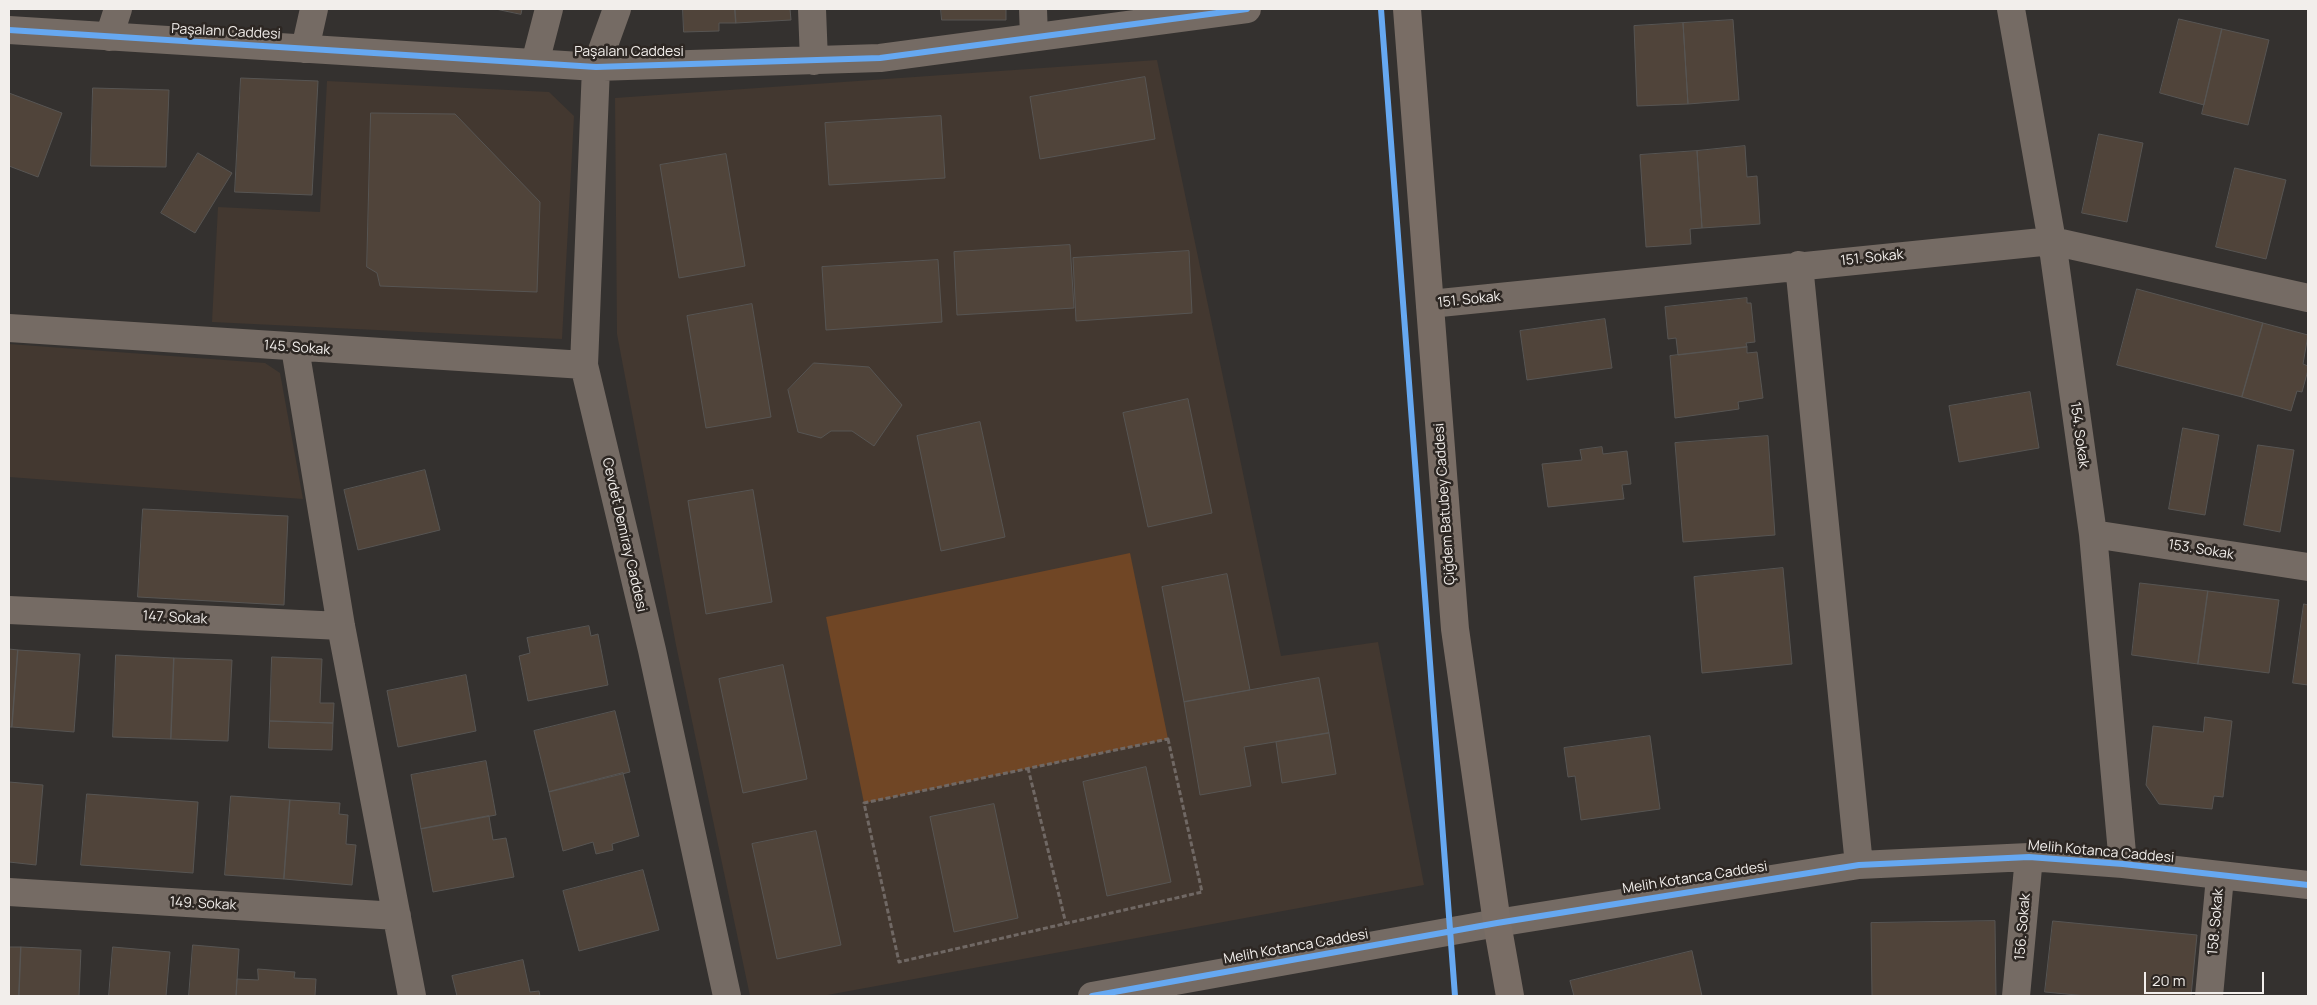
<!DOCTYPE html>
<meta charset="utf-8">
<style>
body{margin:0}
#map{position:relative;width:2317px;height:1005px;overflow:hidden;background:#34312f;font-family:Manrope,sans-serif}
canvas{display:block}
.frame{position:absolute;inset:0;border:10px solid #f2eeeb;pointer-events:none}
.scale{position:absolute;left:2144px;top:972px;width:120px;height:22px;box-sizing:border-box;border:2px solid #f2eeeb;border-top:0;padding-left:6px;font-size:15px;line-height:18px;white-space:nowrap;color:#f2eeeb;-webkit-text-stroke:4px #2d2723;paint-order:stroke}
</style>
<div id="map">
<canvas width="2317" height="1005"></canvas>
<div class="frame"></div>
<div class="scale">20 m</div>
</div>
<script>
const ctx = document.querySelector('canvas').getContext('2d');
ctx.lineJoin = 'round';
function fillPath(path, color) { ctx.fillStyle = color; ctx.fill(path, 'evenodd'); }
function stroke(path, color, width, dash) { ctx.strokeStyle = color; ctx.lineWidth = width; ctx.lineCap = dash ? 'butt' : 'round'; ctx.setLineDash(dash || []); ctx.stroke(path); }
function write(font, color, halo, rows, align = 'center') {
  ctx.font = font + ' Manrope,sans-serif'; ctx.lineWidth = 5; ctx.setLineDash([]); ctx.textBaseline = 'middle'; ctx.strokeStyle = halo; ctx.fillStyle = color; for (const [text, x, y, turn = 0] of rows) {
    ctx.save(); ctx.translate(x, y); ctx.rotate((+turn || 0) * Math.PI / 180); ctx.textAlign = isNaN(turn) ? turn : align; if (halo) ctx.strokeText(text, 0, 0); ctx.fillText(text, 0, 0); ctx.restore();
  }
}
const built = new Path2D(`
 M1157,60L1281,656L1378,642L1424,885L822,996H750L676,645L617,334L615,98Z
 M327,81L549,92L574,116L562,339L212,322L218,207L320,212Z
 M9,344L265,363L280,373L303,499L9,477Z`);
const green = new Path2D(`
 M1130,553L1168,739L864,803L826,617Z`);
const building = new Path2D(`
 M496,9H522L521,14Z
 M683,9H735L736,23H719V31L684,32Z
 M735,9H790L791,20L736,23Z
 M941,9H1006V20H942Z
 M2179,19L2222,29L2204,105L2160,93Z
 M1733,20L1739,100L1688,104L1683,23Z
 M1683,23L1688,104L1637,106L1634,26Z
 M2222,29L2269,40L2248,125L2202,114Z
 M1145,77L1155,139L1040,159L1030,97Z
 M241,78L318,81L312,195L235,192Z
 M93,88L169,90L166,167L91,166Z
 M9,93L62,113L38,177L9,166Z
 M371,113L455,114L540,202L537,292L380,286L377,273L367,267Z
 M941,116L945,178L829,185L825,123Z
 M2099,134L2143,143L2127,222L2082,213Z
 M1745,146L1747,177L1757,176L1760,224L1702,228L1697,151Z
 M1697,151L1702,228L1690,229L1691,244L1646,247L1640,155Z
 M198,153L232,173L195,233L161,213Z
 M726,154L745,266L679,278L660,165Z
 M2235,168L2286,180L2266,259L2216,247Z
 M1070,245L1074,308L957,315L954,252Z
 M1189,251L1192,313L1076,321L1073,258Z
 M938,260L942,322L826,330L822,267Z
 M2137,289L2263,323L2242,397L2117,365Z
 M1747,298V303H1751L1755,342L1746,343L1747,347L1678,355L1676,338L1668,339L1665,307Z
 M752,304L771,417L706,428L687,316Z
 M1605,319L1612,368L1527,380L1520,331Z
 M2263,323L2308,335L2303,364L2308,366V370L2302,392L2297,391L2291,411L2242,397Z
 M1747,347V353L1757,352L1763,398L1738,402L1739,409L1675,418L1670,356Z
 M814,363L869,367L902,405L874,446L852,431H831L821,438L798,432L788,390Z
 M2030,392L2039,448L1959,462L1949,406Z
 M1188,399L1212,513L1148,527L1123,413Z
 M980,422L1005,537L941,551L917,436Z
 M2183,428L2219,435L2205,515L2169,509Z
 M1768,436L1775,535L1683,542L1675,443Z
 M2258,445L2294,450L2280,532L2244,525Z
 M1602,447L1603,454L1627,451L1631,484L1622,485L1624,499L1548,507L1542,464L1582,460L1580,450Z
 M425,470L440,530L358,550L344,490Z
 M753,490L772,602L706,614L688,501Z
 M143,509L288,516L284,605L138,597Z
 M1783,568L1792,664L1702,673L1694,577Z
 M1227,574L1250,690L1184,702L1162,587Z
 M2140,583L2208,591L2198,664L2132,655Z
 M2208,591L2279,600L2269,673L2198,664Z
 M2304,604L2308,605V685L2293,683Z
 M589,626L591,636L598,634L608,685L528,701L519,656L530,653L527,638Z
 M9,649L18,650L12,727H9Z
 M18,650L80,654L74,732L12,727Z
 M116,655L174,658L171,739L113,737Z
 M272,657L322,659L320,703H334L333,723L270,721Z
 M174,658L232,660L228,741L171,739Z
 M783,665L807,779L743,793L719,679Z
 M466,675L476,731L398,747L387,691Z
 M1319,678L1329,733L1244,747L1251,786L1200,795L1184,702Z
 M615,711L630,772L549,792L534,731Z
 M2205,717L2232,721L2223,797L2214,796L2212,809L2159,804L2146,785L2153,726L2203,732Z
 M270,721L333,723L332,750L269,748Z
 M1329,733L1336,774L1282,783L1276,742Z
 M1650,736L1660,809L1581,820L1575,776L1568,777L1564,748Z
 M486,761L496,815L421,829L411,775Z
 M1146,767L1171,882L1107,896L1083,782Z
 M623,773L639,836L612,844L613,850L596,854L593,842L563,851L549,792Z
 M9,782L43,785L36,865L9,862Z
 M87,794L198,802L193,873L81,865Z
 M231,796L290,800L284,879L225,875Z
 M290,800L340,803L339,814L348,815L346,844L356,845L352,885L284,879Z
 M994,804L1018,918L954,932L930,817Z
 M489,816L493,840L506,838L514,877L433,892L421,829Z
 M816,831L841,945L777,959L752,844Z
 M643,870L659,930L579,951L563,891Z
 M1995,921L1996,996H1872L1871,923Z
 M2053,921L2197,935L2191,996H2087L2045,992Z
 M193,945L239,949L236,996H189Z
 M9,947H21L19,996H9Z
 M21,947L81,950L79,996H19Z
 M113,947L170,952L166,996H109Z
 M1692,951L1702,996H1574L1570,981Z
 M523,960L530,992L539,991L540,996H457L452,976Z
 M258,969L295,972L294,978L316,979L315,996H236L237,979L258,980Z`);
const path = new Path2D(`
 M1168,739L1202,892L899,962L864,803Z
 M1028,768L1066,924`);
const street = new Path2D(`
 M617,9L596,67L584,365L652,650L727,996
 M812,9L814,61
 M1033,9L1034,37
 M2011,9L2052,241L2093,534L2123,864
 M9,30L596,67L880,58L1247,9
 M109,37L118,9
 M305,49L314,9
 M535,63L549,9
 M1799,265L1859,865
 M1430,304L2052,241L2308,298
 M9,328L584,365
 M295,348L341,626L412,996
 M2093,534L2308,567
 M9,610L341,626
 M9,892L397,916
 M1092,996L1497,923L1859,865L2029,857L2123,864L2308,885
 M2016,996L2029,857
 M2209,996L2220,877`);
const secondary = new Path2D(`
 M1407,9L1455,629L1497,923L1510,996`);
const cycleway = new Path2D(`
 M1381,9L1455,996
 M9,30L596,67L880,58L1247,9
 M1092,996L1497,923L1859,865L2029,857L2123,864L2308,885`);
const streetNames = [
 ["Paşalanı Caddesi",226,32,3],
 ["Paşalanı Caddesi",629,52],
 ["151. Sokak",1872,258,-6],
 ["151. Sokak",1469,300,-6],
 ["145. Sokak",297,348,4],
 ["154. Sokak",2079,435,82],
 ["Çiğdem Batubey Caddesi",1445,504,-94],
 ["Cevdet Demiray Caddesi",624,535,77],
 ["153. Sokak",2201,550,9],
 ["147. Sokak",175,618,3],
 ["Melih Kotanca Caddesi",2101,852,5],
 ["Melih Kotanca Caddesi",1695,878,-9],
 ["149. Sokak",203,904,3],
 ["158. Sokak",2216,922,-85],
 ["156. Sokak",2023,927,-85],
 ["Melih Kotanca Caddesi",1296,947,-10]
];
fillPath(built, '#433830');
fillPath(green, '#704625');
fillPath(building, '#50443a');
stroke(building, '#575553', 1);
stroke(path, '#706864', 3, [5, 2.5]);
stroke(street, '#756b64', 28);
stroke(secondary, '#796d65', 28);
stroke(cycleway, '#66a8f1', 6);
write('14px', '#f2eeeb', '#2d2723', streetNames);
</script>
